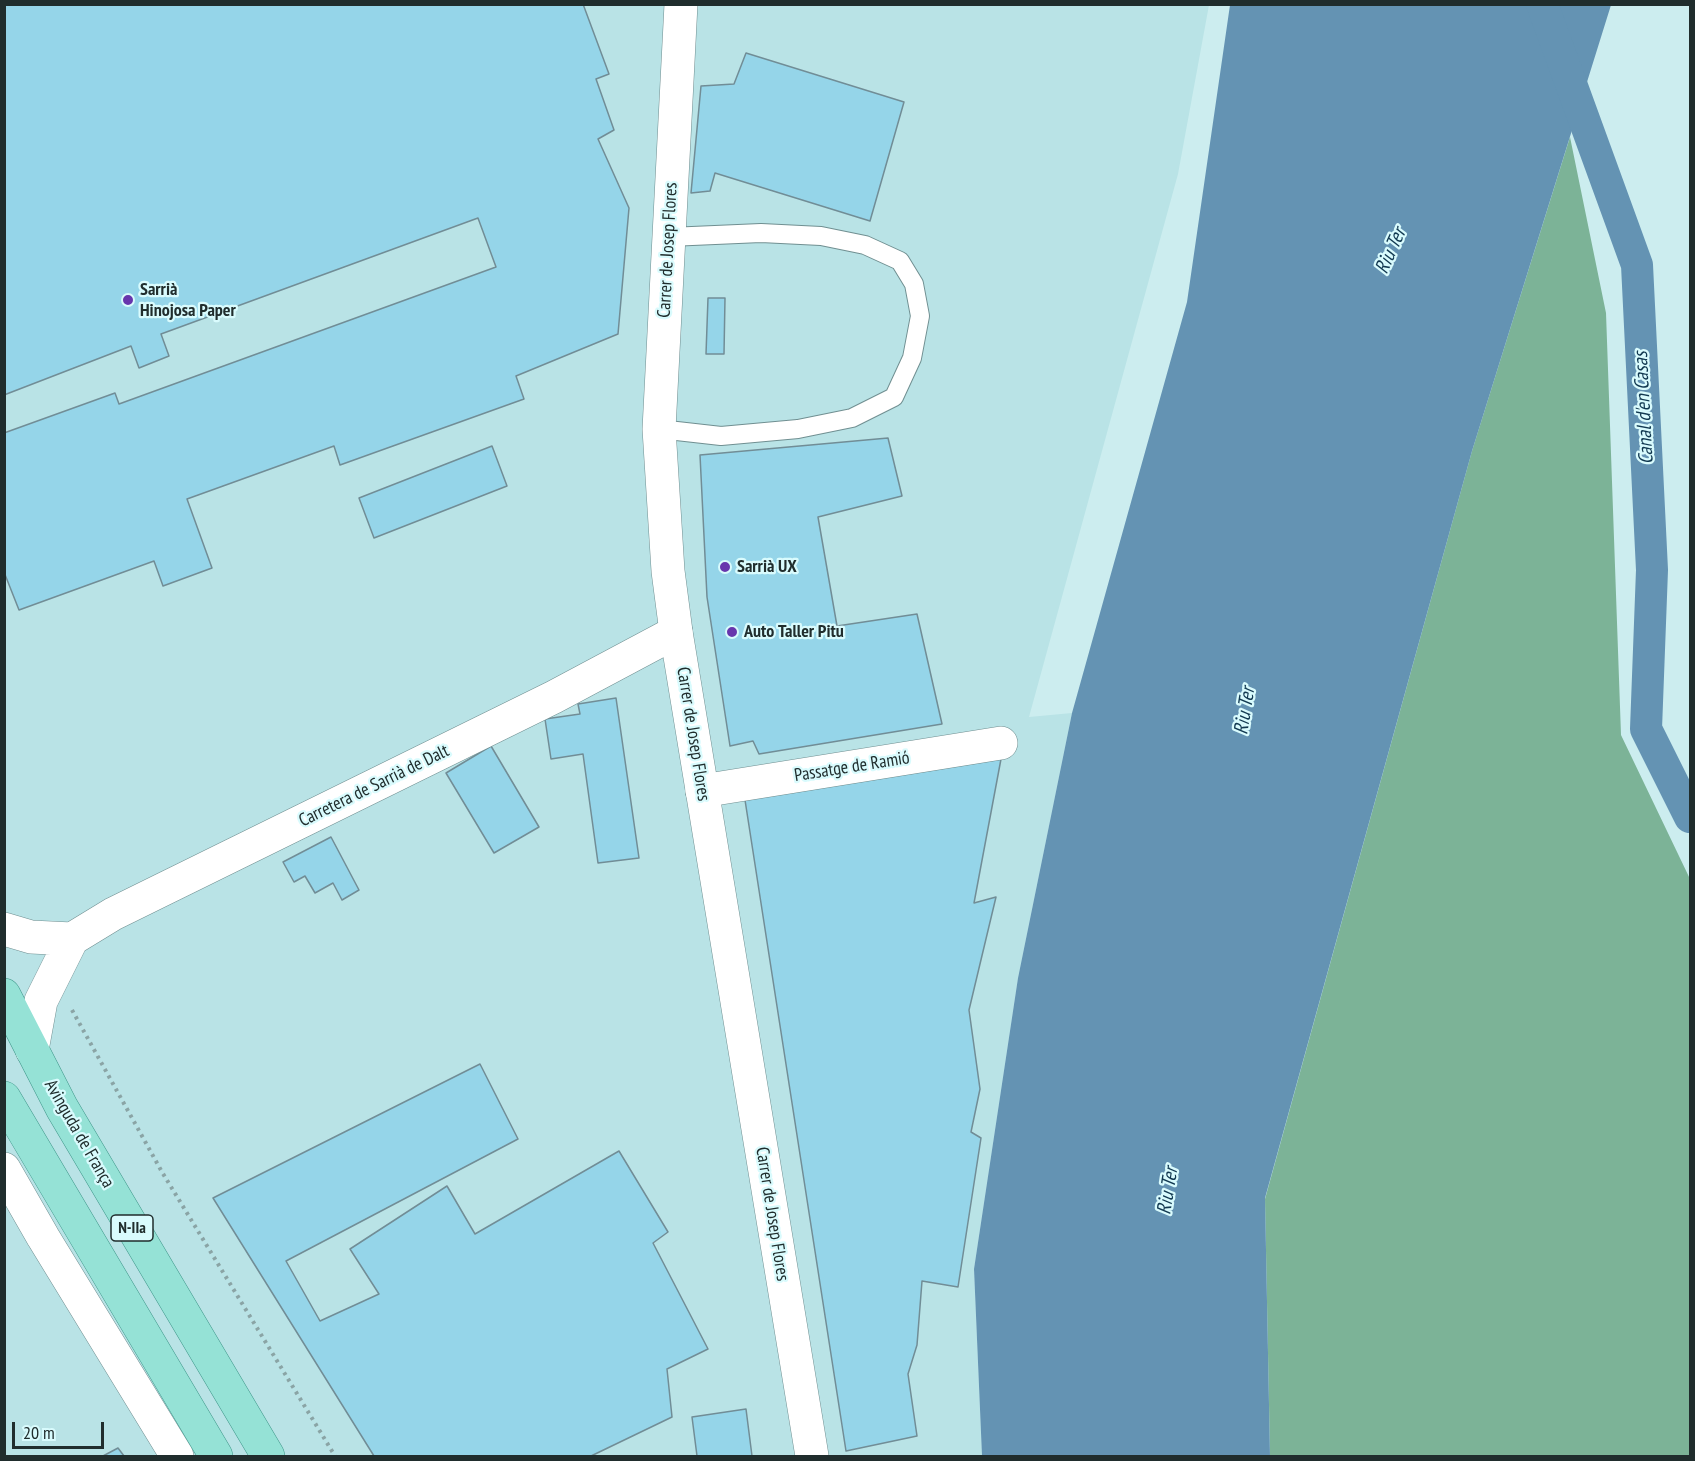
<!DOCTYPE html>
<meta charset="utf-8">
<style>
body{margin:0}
#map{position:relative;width:1695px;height:1461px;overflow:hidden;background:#ccedef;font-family:"PT Sans Narrow",sans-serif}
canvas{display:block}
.frame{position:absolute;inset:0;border:6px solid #202d2d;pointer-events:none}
.scale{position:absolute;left:12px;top:1422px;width:92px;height:27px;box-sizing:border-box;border:3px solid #202d2d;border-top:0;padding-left:8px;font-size:18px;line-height:21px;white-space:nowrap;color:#202d2d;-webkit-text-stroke:4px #d9fbfd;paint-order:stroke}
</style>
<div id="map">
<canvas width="1695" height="1461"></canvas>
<div class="frame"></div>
<div class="scale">20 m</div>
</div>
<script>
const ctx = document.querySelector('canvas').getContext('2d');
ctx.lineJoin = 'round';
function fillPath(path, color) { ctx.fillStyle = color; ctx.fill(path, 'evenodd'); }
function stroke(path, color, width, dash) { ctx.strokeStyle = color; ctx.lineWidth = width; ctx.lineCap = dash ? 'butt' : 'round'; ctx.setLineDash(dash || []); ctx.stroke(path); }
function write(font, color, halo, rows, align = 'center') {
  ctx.font = font + ' "PT Sans Narrow",sans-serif'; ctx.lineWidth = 4.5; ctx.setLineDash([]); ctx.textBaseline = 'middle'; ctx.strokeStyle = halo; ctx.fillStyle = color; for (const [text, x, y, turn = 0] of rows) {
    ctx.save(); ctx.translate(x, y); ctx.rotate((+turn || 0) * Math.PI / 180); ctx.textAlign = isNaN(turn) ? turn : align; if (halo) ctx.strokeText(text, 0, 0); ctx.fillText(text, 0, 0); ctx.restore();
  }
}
const built = new Path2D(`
 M5,5H1209L1178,174L1029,717L1072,713L1018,978L974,1269L982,1456H5Z`);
const forest = new Path2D(`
 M1570,137L1606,313L1621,735L1690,879V1456H1270L1265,1199L1472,451Z`);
const water = new Path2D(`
 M1230,5H1611L1472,451L1265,1198L1270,1456H982L974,1269L1018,978L1072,713L1187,302Z`);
const canal = new Path2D(`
 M1542,4L1637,265L1652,570L1646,729L1690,817`);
const building = new Path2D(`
 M4,4H583L609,74L596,79L614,130L598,139L629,208L618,334L516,376L524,399L340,465L334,446L187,499L212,568L163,586L154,561L19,610L4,572V433L115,393L119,404L496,267L478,218L161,334L169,356L139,368L131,346L4,395Z
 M746,53L904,102L870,221L715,173L710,191L691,193L701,86L734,84Z
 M708,298H725L724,354H706Z
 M888,438L902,496L818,517L837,626L917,614L942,724L759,754L753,741L730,746L707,597L700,455Z
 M492,446L507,486L374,538L359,498Z
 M616,698L639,858L598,863L583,754L551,759L545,719L580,714L578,704Z
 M491,746L539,827L494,853L446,773Z
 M1001,759L974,903L996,897L969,1010L980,1089L971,1132L981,1138L958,1287L922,1281L917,1345L908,1374L917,1436L846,1451L745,800Z
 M331,837L359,890L342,900L333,883L315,893L305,876L294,882L283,862Z
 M480,1064L518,1139L286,1261L320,1321L379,1294L350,1249L447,1186L475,1234L619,1151L668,1232L653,1243L708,1349L667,1369L672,1417L591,1456H374L213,1198Z
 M746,1409L752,1456H697L692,1417Z
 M118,1448L124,1456H103Z`);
const path = new Path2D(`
 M72,1010L162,1172L335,1456`);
const service = new Path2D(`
 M659,429L721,436L798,429L852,418L894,397L912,358L920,316L914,284L900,261L865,245L821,236L761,233L669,237`);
const minor = new Path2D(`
 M702,791L1001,743
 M4,929L31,937L72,939
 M72,939L113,914L554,697L676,632
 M32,1050L41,1001L72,939
 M4,1169L43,1237L177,1456`);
const tertiary = new Path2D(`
 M681,4L659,429L668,571L676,632L812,1456`);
const primary = new Path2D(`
 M4,995L62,1108L268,1456
 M4,1098L216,1456`);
const markers = [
 [128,300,6,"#6736ad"],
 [725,567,6,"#6736ad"],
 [732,632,6,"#6736ad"]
];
const shields = [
 [132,1228,42]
];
const shieldNames = [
 ["N-IIa",132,1228]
];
const streetNames = [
 ["Carrer de Josep Flores",668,250,-87],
 ["Carrer de Josep Flores",693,734,81],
 ["Passatge de Ramió",852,767,-9],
 ["Carretera de Sarrià de Dalt",374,786,-26],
 ["Avinguda de França",79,1134,60],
 ["Carrer de Josep Flores",772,1214,81]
];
const poiNames = [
 ["Sarrià",140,290],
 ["Hinojosa Paper",140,311],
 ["Sarrià UX",737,567],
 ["Auto Taller Pitu",744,632]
];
const waterNames = [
 ["Riu Ter",1391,251,-66],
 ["Canal d'en Casas",1644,408,-93],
 ["Riu Ter",1245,711,-81],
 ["Riu Ter",1168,1191,-81]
];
fillPath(built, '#b9e3e6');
fillPath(forest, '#7cb397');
fillPath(water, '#6493b3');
stroke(canal, '#6493b3', 32);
fillPath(building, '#95d5e9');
stroke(building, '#718d96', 1.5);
stroke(service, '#708f91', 20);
stroke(minor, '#708f91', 34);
stroke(tertiary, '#708f91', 34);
stroke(primary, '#3e9689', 34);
stroke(path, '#8aa4a5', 4, [3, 4.5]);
stroke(service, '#fff', 18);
stroke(minor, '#fff', 33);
stroke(tertiary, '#fff', 33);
stroke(primary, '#95e2d6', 33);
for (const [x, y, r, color] of markers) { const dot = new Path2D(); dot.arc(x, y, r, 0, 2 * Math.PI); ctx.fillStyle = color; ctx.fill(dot); stroke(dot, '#d9fbfd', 2); }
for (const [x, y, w] of shields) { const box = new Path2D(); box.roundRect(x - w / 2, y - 13, w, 26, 4.5); ctx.fillStyle = '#d9fbfd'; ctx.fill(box); stroke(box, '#202d2d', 1.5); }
write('bold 16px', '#202d2d', null, shieldNames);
write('18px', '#202d2d', '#d9fbfd', streetNames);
write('bold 18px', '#202d2d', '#d9fbfd', poiNames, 'left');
write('italic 20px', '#113850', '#d9fbfd', waterNames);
</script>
